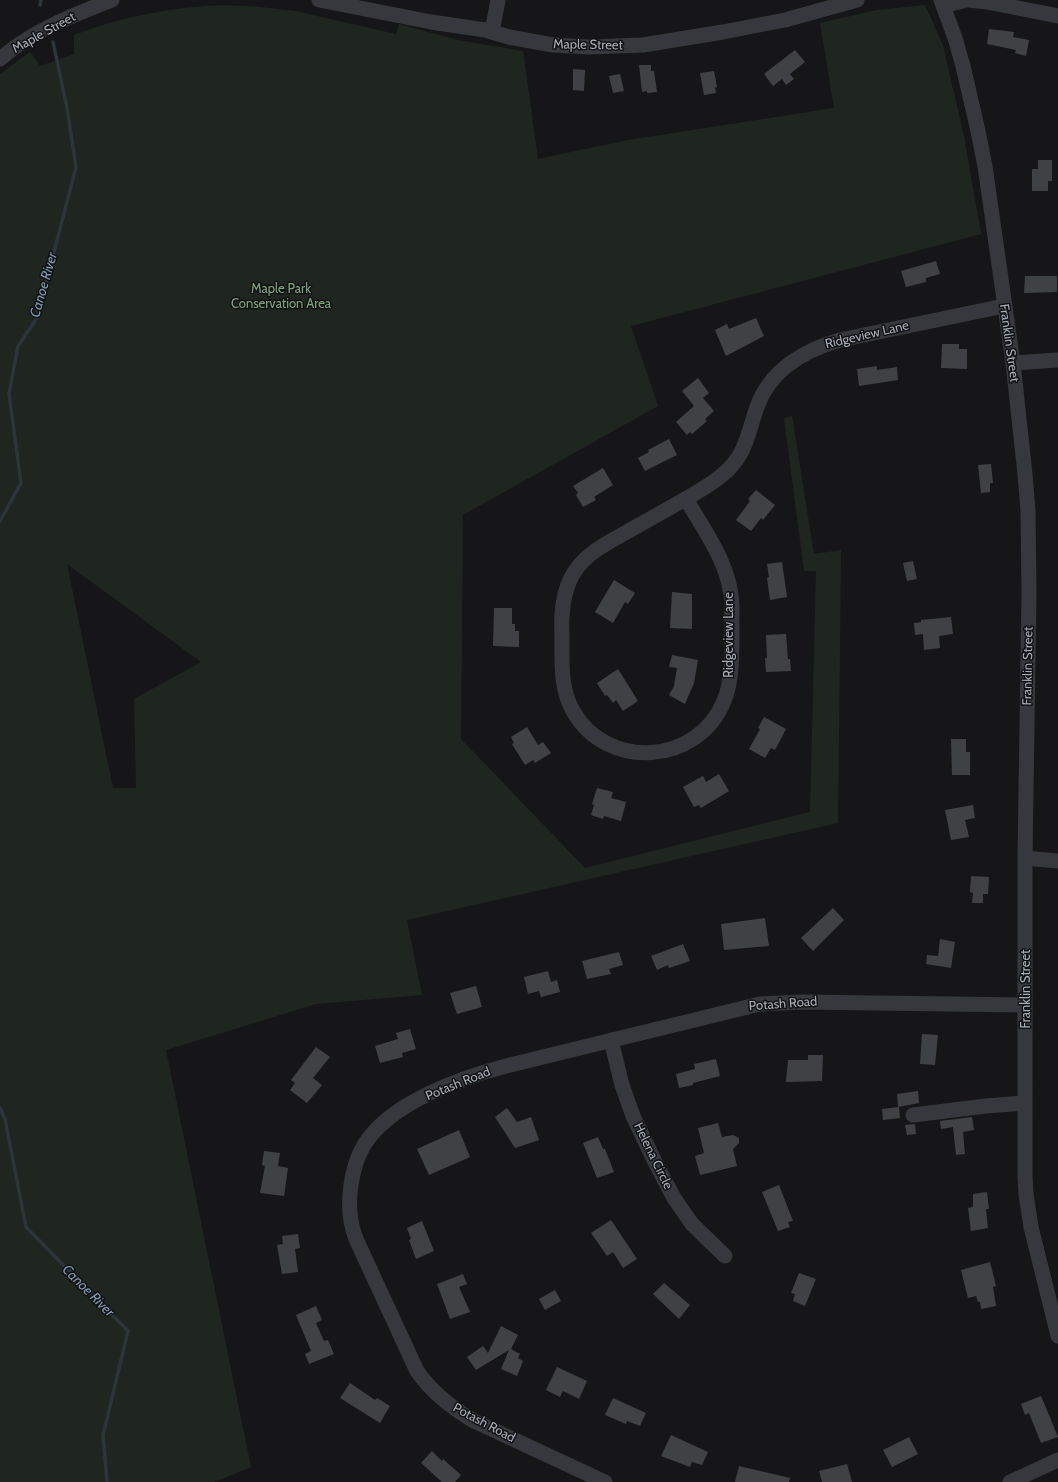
<!DOCTYPE html>
<style>
body{margin:0}
canvas{display:block;background:#161618}
</style>
<canvas width="1058" height="1482"></canvas>
<script>
const ctx = document.querySelector('canvas').getContext('2d');
ctx.lineJoin = 'round';
function fillPath(path, color) { ctx.fillStyle = color; ctx.fill(path, 'evenodd'); }
function stroke(path, color, width, dash) { ctx.strokeStyle = color; ctx.lineWidth = width; ctx.lineCap = dash ? 'butt' : 'round'; ctx.setLineDash(dash || []); ctx.stroke(path); }
function write(font, color, halo, rows, align = 'center') {
  ctx.font = font + ' Cabin,sans-serif'; ctx.lineWidth = 3; ctx.setLineDash([]); ctx.textBaseline = 'middle'; ctx.strokeStyle = halo; ctx.fillStyle = color; for (const [text, x, y, turn = 0] of rows) {
    ctx.save(); ctx.translate(x, y); ctx.rotate((+turn || 0) * Math.PI / 180); ctx.textAlign = isNaN(turn) ? turn : align; if (halo) ctx.strokeText(text, 0, 0); ctx.fillText(text, 0, 0); ctx.restore();
  }
}
const green = new Path2D(`
 M225,5L260,7L295,11L396,34L399,24L458,40L523,51L538,159L628,140L834,108L820,23L877,10L925,5L943,45L964,136L981,234L631,326L658,406L463,515L461,739L585,868L810,812L816,571H804L784,418L792,416L814,554L841,550L838,823L407,920L422,995L316,1004L166,1050L251,1467L214,1482H0V74L30,52L40,66L74,54V35C123,16 173,7 225,5ZM67,564L201,662L134,699L136,788H113Z`);
const stream = new Path2D(`
 M40,5L41,0
 M0,521L21,483L9,394L18,346L37,318L76,167L67,108L53,42
 M0,1108L5,1119L26,1227L128,1331L103,1435L107,1482`);
const building = new Path2D(`
 M989,29L1014,32L1013,37L1029,40L1026,56L1015,53L1016,50L987,44Z
 M795,50L805,62L790,74L794,79L786,85L782,79L773,86L764,74Z
 M639,65H651V71H654L657,92L647,93V91L642,92Z
 M573,69L585,70L584,91L573,90Z
 M714,71L717,87L715,88L716,93L704,95L700,73Z
 M620,74L624,91L613,93L609,76Z
 M1038,160H1052V181H1048V191H1032V169H1038Z
 M936,261L940,274L926,278V282L906,287L901,271Z
 M1025,276H1057V292L1024,293Z
 M756,318L764,336L726,356L715,330L727,324L729,329Z
 M942,344H959V349H967V369L941,368Z
 M877,366V370L897,367L898,380L859,386L857,369Z
 M698,378L709,393L703,398L714,411L705,419L707,421L692,434L690,432L687,435L676,422L694,406L682,391Z
 M669,439L677,455L645,471L638,458L649,452L648,450Z
 M991,464L993,483H990V492L981,493L978,465Z
 M603,468L613,485L594,497L596,500L583,507L576,495L578,493L573,486Z
 M756,490L775,505L763,520L761,518L751,531L736,520L750,501L748,499Z
 M913,561L917,579L907,581L903,563Z
 M782,562L787,597L770,600L767,578L769,577L767,564Z
 M614,580L635,593L628,604L625,602L613,623L595,612Z
 M672,592L692,594V629L670,628Z
 M494,608H512V624H515V631H519V647L493,646Z
 M951,617L953,634L939,636L940,648L924,650L923,634L915,635L914,623L921,622V620Z
 M786,634L788,659H790L791,671L766,672L765,658H767L766,635Z
 M672,655L698,660L694,683L685,704L669,695L674,686L677,668L669,667Z
 M618,669L638,701L623,711L616,700L613,703L607,695L605,696L597,683Z
 M764,717L786,729L775,750L771,748L765,758L749,749L760,729L758,728Z
 M527,727L538,745L543,742L551,753L535,763L533,760L525,765L512,744L514,743L511,737Z
 M951,739H966V752H970V775H952Z
 M719,774L729,791L701,808L699,805L694,807L683,787L703,776L706,782Z
 M597,788L613,792L611,798L626,802L621,821L604,816L603,819L591,815L594,805L592,804Z
 M973,805L975,818L965,820L969,837L951,840L945,810Z
 M971,876L989,877L988,894H983V903H972L973,893L970,892Z
 M833,908L844,920L813,951L801,938Z
 M765,918L769,946L724,950L721,924Z
 M940,939L955,942L951,968L926,964L927,955L938,956Z
 M683,944L690,961L669,968L668,965L657,970L651,956Z
 M619,952L623,965L609,969L611,974L587,979L582,961Z
 M548,971L551,982L557,980L560,992L541,997L539,991L528,994L524,977Z
 M476,986L482,1007L457,1014L450,993Z
 M410,1029L416,1049L402,1053L403,1057L380,1063L375,1046L398,1039L396,1033Z
 M922,1034L938,1035L935,1065L920,1064Z
 M316,1047L330,1057L313,1078L322,1085L307,1103L290,1090L295,1083L291,1080Z
 M808,1055H823L822,1081L786,1082L788,1060H808Z
 M716,1059L720,1076L693,1083V1085L679,1088L676,1074L695,1069L694,1064Z
 M918,1091L919,1103L898,1107L897,1094Z
 M899,1107L900,1118L883,1120L882,1109Z
 M507,1108L517,1122L531,1117L539,1140L515,1148L495,1117Z
 M972,1117L974,1130L963,1132L965,1154L956,1155L953,1127L941,1129L940,1121Z
 M718,1123L722,1137L733,1135L739,1138V1143L733,1149L737,1166L700,1175L695,1156L704,1153L698,1128Z
 M915,1124L916,1134L907,1135L905,1125Z
 M459,1130L470,1157L429,1175L417,1149Z
 M598,1137L603,1149H605L614,1172L597,1178L583,1143Z
 M264,1151L280,1153L278,1166L288,1168L284,1196L260,1193L265,1166L262,1165Z
 M779,1185L793,1221L788,1222L790,1227L778,1231L762,1192Z
 M987,1192L989,1209H986L988,1228L971,1231L968,1208L973,1207V1194Z
 M611,1220L637,1259L623,1268L613,1252L607,1256L591,1233Z
 M422,1221L434,1251L416,1259L409,1240L411,1239L407,1228Z
 M298,1234L300,1248L295,1249L298,1272L282,1274L277,1245L283,1244L282,1236Z
 M990,1262L996,1286L993,1287L996,1306L981,1309L980,1302H978L976,1296L968,1298L961,1270Z
 M799,1273L816,1279L805,1306L793,1301L795,1294L791,1293Z
 M463,1274L467,1284L459,1287L470,1312L450,1319L437,1284Z
 M664,1283L690,1305L679,1319L653,1294Z
 M555,1290L561,1301L545,1310L539,1299Z
 M316,1306L322,1320L316,1323L324,1341L328,1340L334,1354L309,1364L305,1354L311,1351L296,1315Z
 M501,1326L518,1335L511,1349L520,1354L518,1358L523,1361L517,1376L501,1369L509,1350L476,1370L467,1357L483,1346L488,1353Z
 M557,1367L587,1381L579,1399L563,1391L560,1397L546,1390Z
 M350,1383L375,1400L377,1398L390,1406L380,1423L340,1398Z
 M1041,1396L1058,1437L1041,1443L1029,1413L1025,1415L1021,1404Z
 M613,1398L646,1413L640,1426L627,1421L626,1424L605,1415Z
 M671,1435L708,1452L702,1465L692,1462L690,1467L661,1456Z
 M909,1437L918,1454L892,1467L883,1450Z
 M432,1451L442,1461L443,1459L461,1475L455,1482H442L421,1463Z
 M847,1464L852,1482H822L819,1471Z
 M739,1466L790,1478L789,1482H735Z`);
const minor = new Path2D(`
 M319,0L431,22L485,30L509,37L553,45L589,47L643,45L723,32L785,20L857,0
 M941,0L955,38L963,66L978,131L985,166L1013,363L1025,474L1028,511L1029,592L1025,858V1176L1026,1194L1031,1227L1058,1336
 M969,0L987,2L1058,16
 M943,6L966,0
 M492,32L498,0
 M0,59C32,31 73,15 112,0
 M1013,363L1058,360
 M686,499C706,533 731,566 732,606C731,635 735,675 724,701C698,765 607,771 573,711C560,688 562,662 562,637C561,615 562,590 575,571C587,553 606,544 625,533C643,523 662,512 680,502C694,494 709,486 721,476C746,456 747,436 757,407C770,370 805,350 840,340L1004,306
 M1025,858L1058,861
 M611,1040L622,1085L633,1116L655,1162L674,1198L692,1224L725,1256
 M913,1115L986,1106L1024,1103
 M605,1482L474,1421C452,1408 432,1393 417,1371L356,1239C349,1221 348,1205 351,1185C353,1171 357,1157 364,1145C390,1103 460,1078 506,1066L760,1004L802,1002L1025,1005
 M1010,1482L1058,1460`);
const streetNames = [
 ["Maple Street",44,33,-29],
 ["Maple Street",588,45,1],
 ["Ridgeview Lane",867,335,-13],
 ["Franklin Street",1009,343,82],
 ["Ridgeview Lane",729,635,-90],
 ["Franklin Street",1028,666,-89],
 ["Franklin Street",1026,989,-90],
 ["Potash Road",783,1004,-4],
 ["Potash Road",458,1084,-22],
 ["Helena Circle",653,1156,64],
 ["Potash Road",484,1423,28]
];
const parkNames = [
 ["Maple Park",281,289],
 ["Conservation Area",281,304]
];
const waterNames = [
 ["Canoe River",44,285,-74],
 ["Canoe River",88,1291,45]
];
fillPath(green, '#1e261f');
stroke(stream, '#2c353c', 3.5);
fillPath(building, '#404145');
stroke(minor, '#37383d', 15);
write('13px', '#a8adb8', '#111113', streetNames);
write('13px', '#7fa381', '#111113', parkNames);
write('italic 14px', '#7f9bb3', '#111113', waterNames);
</script>
